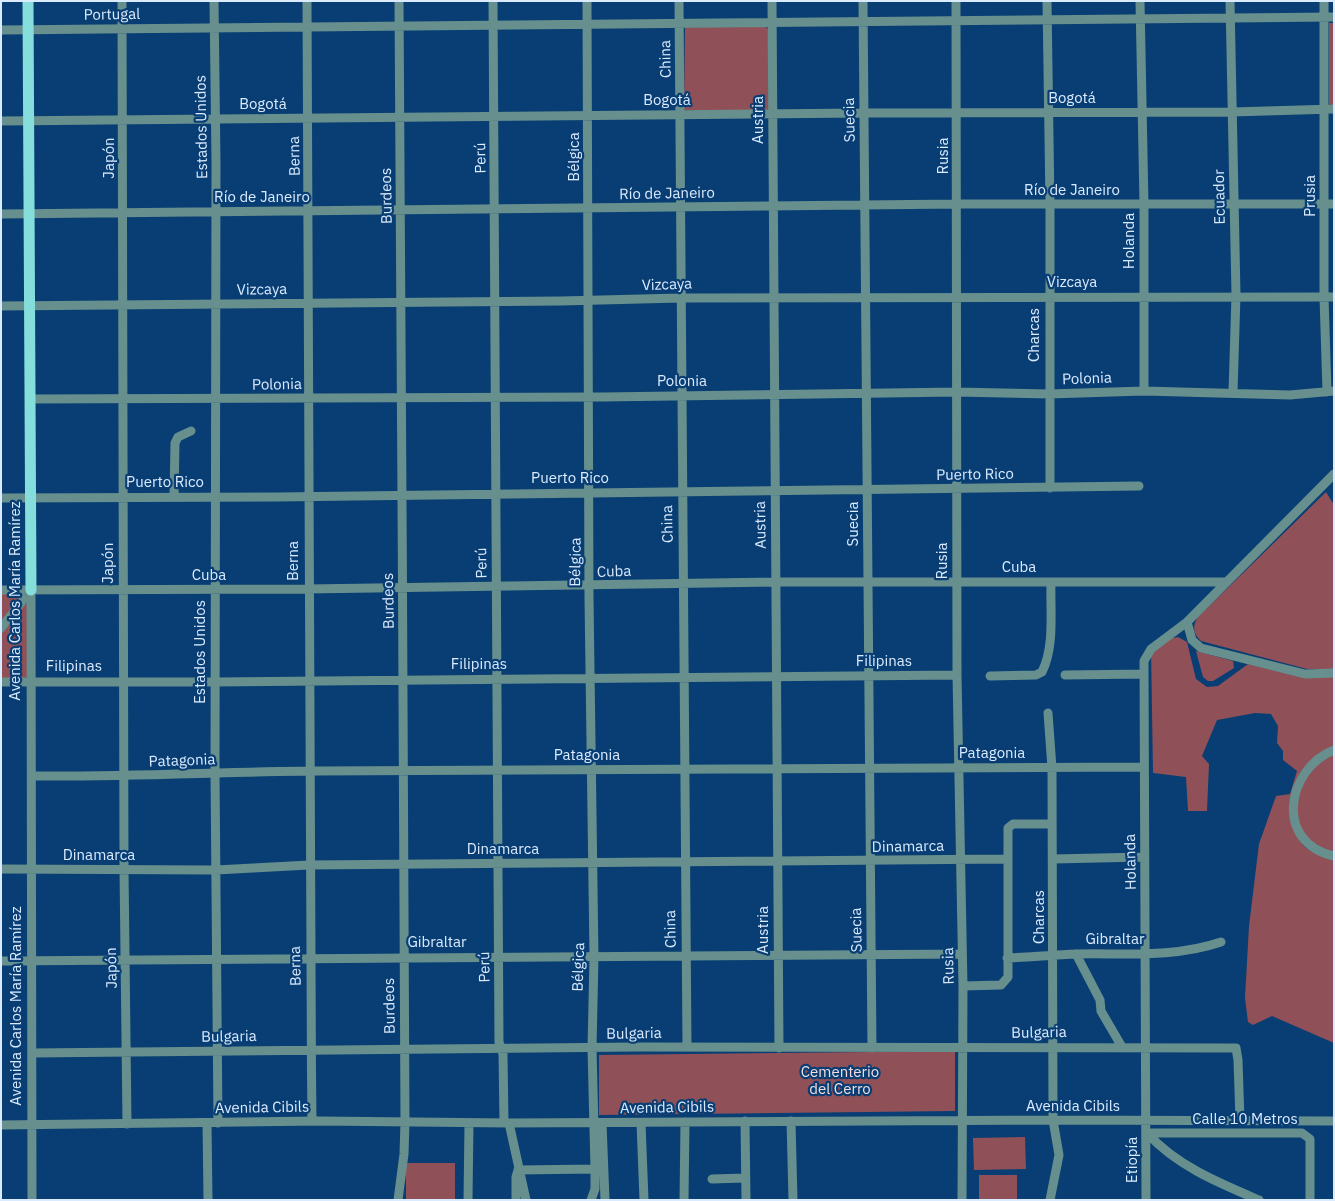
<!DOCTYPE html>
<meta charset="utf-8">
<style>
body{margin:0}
#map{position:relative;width:1335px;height:1201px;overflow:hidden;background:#083e73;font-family:"IBM Plex Sans",sans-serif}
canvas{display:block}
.frame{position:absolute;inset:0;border:2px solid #dbebff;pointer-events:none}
</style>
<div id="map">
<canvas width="1335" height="1201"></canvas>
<div class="frame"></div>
</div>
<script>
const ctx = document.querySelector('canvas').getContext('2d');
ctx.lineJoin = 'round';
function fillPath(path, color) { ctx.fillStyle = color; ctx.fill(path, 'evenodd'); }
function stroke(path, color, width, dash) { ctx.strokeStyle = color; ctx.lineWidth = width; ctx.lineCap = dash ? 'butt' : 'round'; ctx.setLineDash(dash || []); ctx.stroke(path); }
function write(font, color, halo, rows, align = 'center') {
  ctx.font = font + ' "IBM Plex Sans",sans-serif'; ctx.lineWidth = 4.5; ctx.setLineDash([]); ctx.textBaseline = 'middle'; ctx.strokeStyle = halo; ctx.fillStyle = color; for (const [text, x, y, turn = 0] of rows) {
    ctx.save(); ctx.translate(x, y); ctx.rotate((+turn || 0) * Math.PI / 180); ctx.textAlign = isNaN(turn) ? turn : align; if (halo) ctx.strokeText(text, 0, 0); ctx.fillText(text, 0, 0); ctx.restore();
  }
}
const green = new Path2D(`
 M1329,23H1334V106L1329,104Z
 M764,26L768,29L769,108L767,110H684L685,27Z
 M1326,492L1334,505V669H1307L1201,641C1193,634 1192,626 1198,617Z
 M1,592L19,593L21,595L1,622Z
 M24,604H27L28,676L24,679H1V633Z
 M1178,637L1187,642L1196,679L1207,687L1218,686L1248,664L1301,677H1334V748L1300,774C1296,813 1281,851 1334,858V1043L1272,1016L1253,1025L1248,1022L1245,998L1249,926L1259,844L1276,796L1290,794L1297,771L1283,760V751L1277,743L1278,726L1271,714L1255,713L1217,720L1202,756L1209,764L1207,811H1188L1186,777L1153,773L1151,648L1172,638Z
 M1196,651L1233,661L1234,668L1213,681H1208L1203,677Z
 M1334,753V855C1324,852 1307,843 1302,834C1292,818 1297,780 1311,767C1317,762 1326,758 1334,753Z
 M955,1051V1111L599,1115V1055Z
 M1025,1137L1026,1169L974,1170L973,1138Z
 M406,1163H455V1200H406Z
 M979,1175H1017V1200H979Z`);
const minor = new Path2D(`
 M122,1L124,869L127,1124
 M214,1L216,163L215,773L218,1123
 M307,1C309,375 308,748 312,1121
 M493,1L499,1042L503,1054L504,1123
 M587,1L589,598L594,957L592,1048L595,1169V1189L591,1200
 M679,1L687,1047
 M772,1L779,1048
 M863,1L872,1048
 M956,1L957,675L963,986L962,1200
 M1047,1L1050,205V488
 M1140,1L1144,205V391
 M1230,1L1236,295L1233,392
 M1324,1V297L1327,392
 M1,30L1334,17
 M1,121L864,113L1232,112L1334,109
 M1,214L958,204H1334
 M1,306L561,301L681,298L1334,297
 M30,399L603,397L957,392L1049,394L1144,391L1290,395L1334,391
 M1334,474L1187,622L1192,640L1201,648L1305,674L1334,673
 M174,496L175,443L178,437L191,431
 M1,498L278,497L1139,486
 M1,590L307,589L776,582H1227
 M31,590L32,1200
 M1,628L31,590
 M1065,675L1144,674
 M990,676L1036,675L1042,672C1055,646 1050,611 1051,582
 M1,682H215L957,675
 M1048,713L1052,768L1053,1120L1059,1155L1050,1200
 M1334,750C1286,769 1274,843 1334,856
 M32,776C125,777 218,772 311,771C588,769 865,768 1143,767
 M1053,859L1144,857
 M1,869L216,870L309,865L1006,859
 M1076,954L1100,1000L1101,1011L1122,1047
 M1007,958C1030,957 1054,955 1077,954C1125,953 1174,958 1221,942
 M1,961L962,954
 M963,986L1001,985L1008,977V828L1013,824H1052
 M32,1053L637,1047L1236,1048L1238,1060L1240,1121
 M745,1121L746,1200
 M791,1121L793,1200
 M207,1123L208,1200
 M509,1123L526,1200
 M602,1123L605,1200
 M641,1123L644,1200
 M1,1125L320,1121L509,1123L1053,1120L1334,1121
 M1147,1133H1302L1310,1139V1200
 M1147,1133C1177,1166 1219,1183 1259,1200
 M712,1179L745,1178
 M398,1200L404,1154L405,1122C402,748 403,375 399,1
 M468,1200L469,1123
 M516,1200V1177L518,1170L595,1169
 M684,1200L685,1122
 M1146,1200L1144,661L1151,649L1187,622`);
const major = new Path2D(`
 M28,1L31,590`);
const streetNames = [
 ["Portugal",112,15,-1],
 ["China",666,59,-91],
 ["Bogotá",1072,99],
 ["Bogotá",667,101],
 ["Bogotá",263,105],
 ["Austria",759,120,-90],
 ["Suecia",850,120,-91],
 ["Estados Unidos",202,127,-91],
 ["Berna",295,156,-91],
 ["Rusia",944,156,-90],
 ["Bélgica",575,157,-90],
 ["Japón",110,158,-90],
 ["Perú",481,158,-91],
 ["Río de Janeiro",1072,191],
 ["Río de Janeiro",667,194,-1],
 ["Burdeos",387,196,-91],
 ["Prusia",1311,196,-90],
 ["Ecuador",1220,197,-91],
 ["Río de Janeiro",262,198],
 ["Holanda",1130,241,-90],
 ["Vizcaya",1072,283],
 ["Vizcaya",667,285,-2],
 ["Vizcaya",262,290,-1],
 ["Charcas",1035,335,-90],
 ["Polonia",1087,379,-2],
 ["Polonia",682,382],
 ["Polonia",277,385,-1],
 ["Puerto Rico",975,475,-1],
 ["Puerto Rico",570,479],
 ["Puerto Rico",165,483],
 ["China",668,524,-91],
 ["Suecia",854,524,-90],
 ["Austria",761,525,-91],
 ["Berna",294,561,-90],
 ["Rusia",943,561,-90],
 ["Bélgica",576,562,-89],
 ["Japón",109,563,-90],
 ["Perú",482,563,-91],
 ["Cuba",1019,568],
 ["Cuba",614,572,-2],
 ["Cuba",209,576],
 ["Avenida Carlos María Ramírez",16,601,-90],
 ["Burdeos",389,601,-91],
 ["Estados Unidos",201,652,-90],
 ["Filipinas",884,662],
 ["Filipinas",479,665],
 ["Filipinas",74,667],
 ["Patagonia",992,754],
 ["Patagonia",587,756],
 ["Patagonia",182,761,-2],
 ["Dinamarca",908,847,-1],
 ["Dinamarca",503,850],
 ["Dinamarca",99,856],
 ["Holanda",1131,862,-91],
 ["Charcas",1040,917,-90],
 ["China",671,929,-91],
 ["Austria",764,930,-90],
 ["Suecia",857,930,-91],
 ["Gibraltar",1115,940],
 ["Gibraltar",437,943],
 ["Berna",296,966,-91],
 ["Rusia",949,966,-91],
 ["Perú",485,967,-91],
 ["Bélgica",579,967,-88],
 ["Japón",112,968,-91],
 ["Avenida Carlos María Ramírez",17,1006,-90],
 ["Burdeos",390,1006,-91],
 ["Bulgaria",1039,1033,-1],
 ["Bulgaria",634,1034,-1],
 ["Bulgaria",229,1037,-1],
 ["Avenida Cibils",1073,1107],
 ["Avenida Cibils",262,1108,-1],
 ["Avenida Cibils",667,1108,-1],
 ["Calle 10 Metros",1245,1120],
 ["Etiopía",1133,1160,-90]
];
const parkNames = [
 ["Cementerio",840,1073],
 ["del Cerro",840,1090]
];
fillPath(green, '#905058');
stroke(minor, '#668f8d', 9);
stroke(major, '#86dedc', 11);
write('15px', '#dbebff', '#083e73', streetNames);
write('15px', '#f4ddde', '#083e73', parkNames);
</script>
